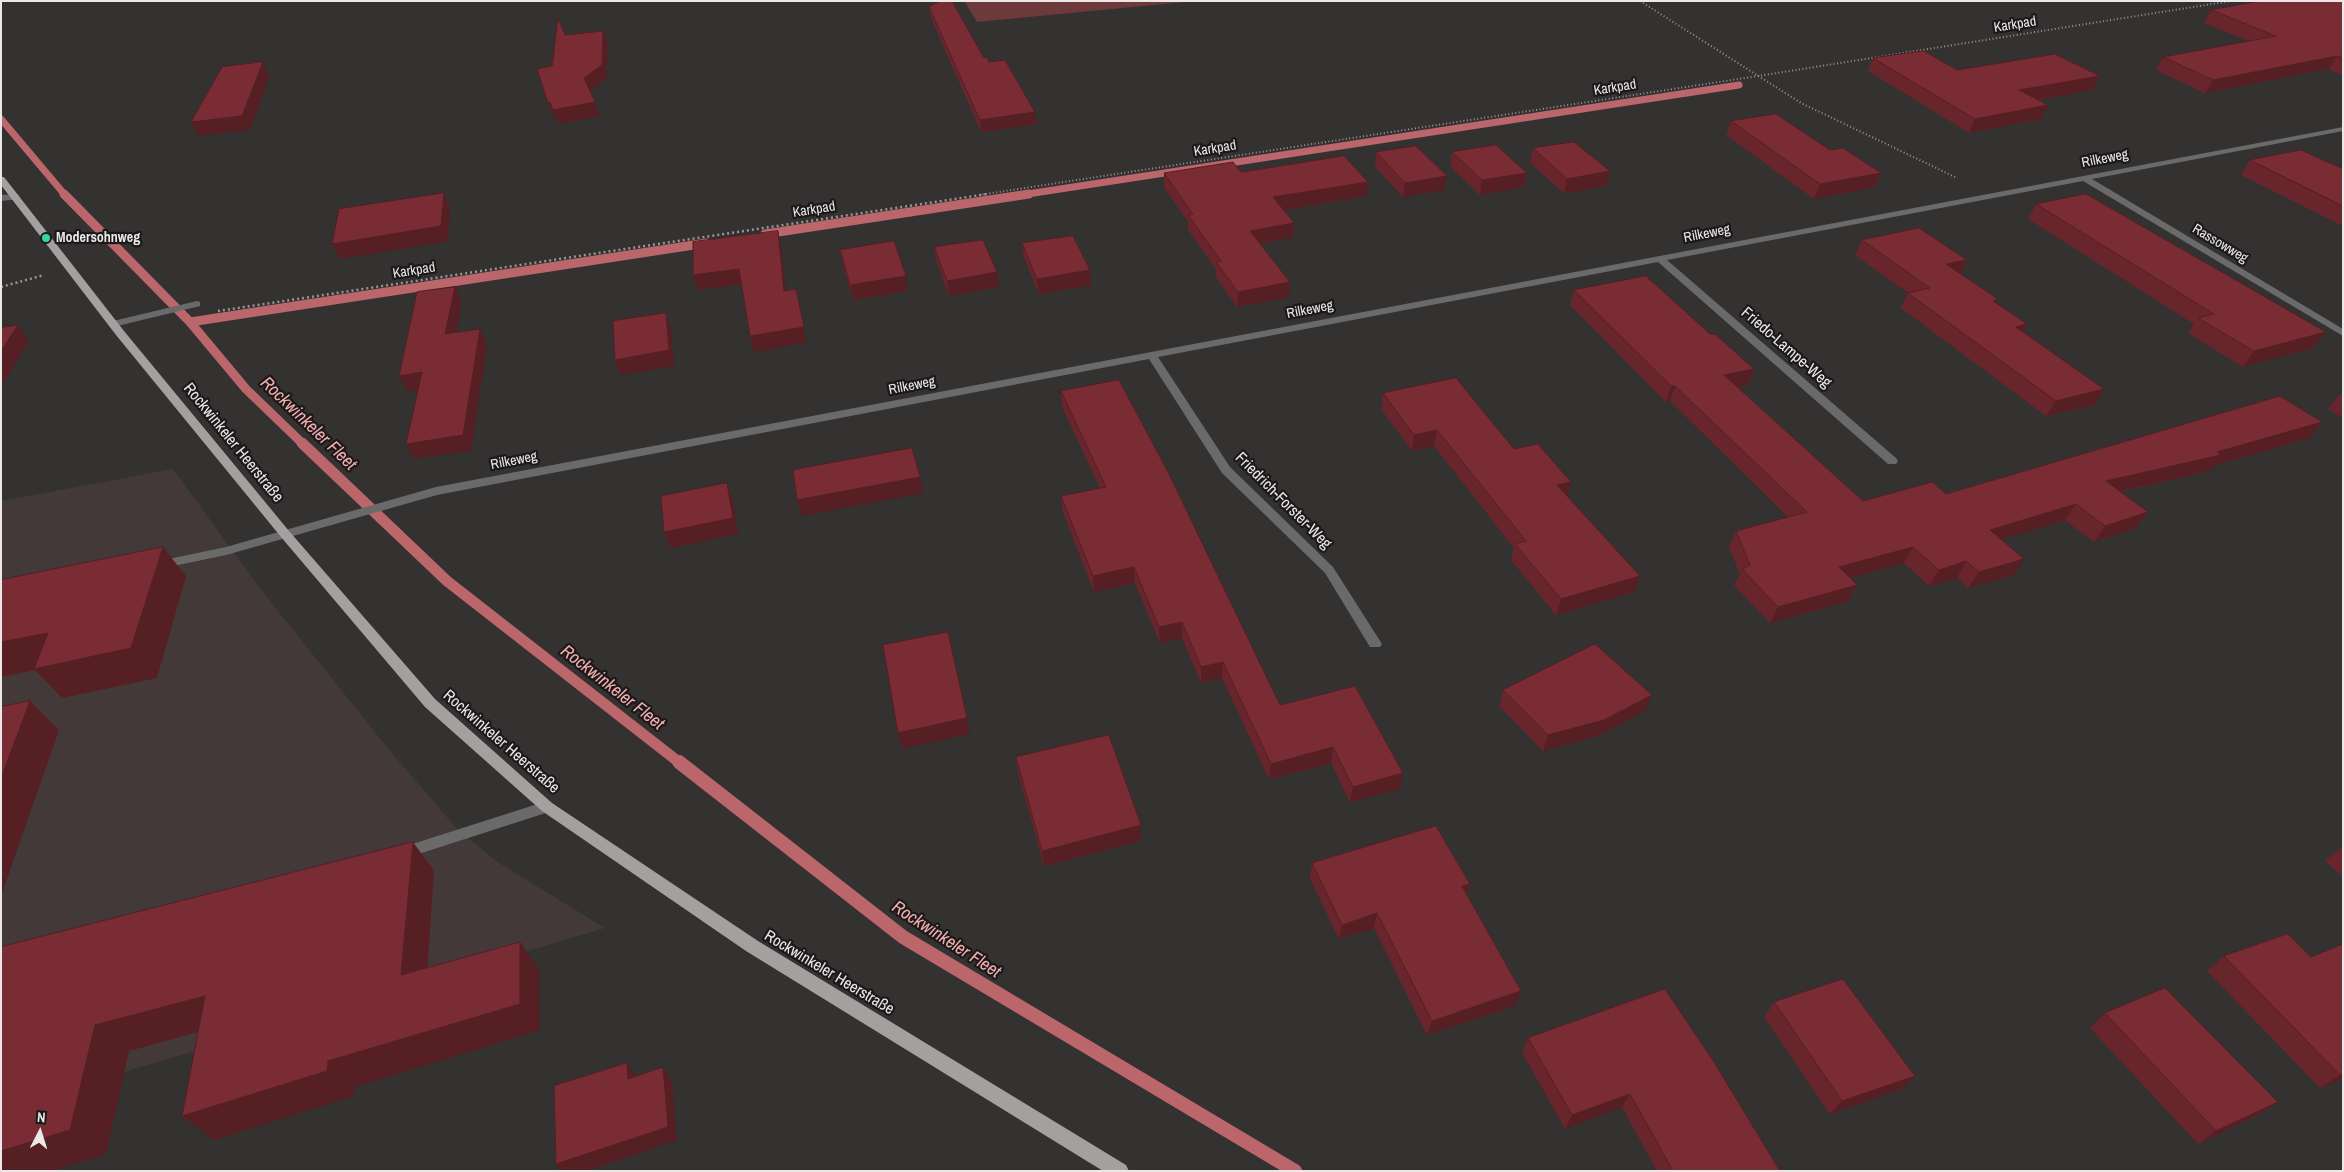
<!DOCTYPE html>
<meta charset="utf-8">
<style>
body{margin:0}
#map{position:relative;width:2344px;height:1172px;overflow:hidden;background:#343131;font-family:"Archivo Narrow",sans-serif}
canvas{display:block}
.frame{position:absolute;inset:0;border:2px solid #ebe8e8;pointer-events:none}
.north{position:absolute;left:15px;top:1107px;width:50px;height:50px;-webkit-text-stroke:4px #1b1919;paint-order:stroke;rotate:5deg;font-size:14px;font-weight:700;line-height:20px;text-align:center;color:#ebe8e8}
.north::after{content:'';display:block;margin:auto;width:18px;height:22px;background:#ebe8e8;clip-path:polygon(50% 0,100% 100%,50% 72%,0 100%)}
</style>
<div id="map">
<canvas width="2344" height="1172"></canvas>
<div class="frame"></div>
<div class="north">N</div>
</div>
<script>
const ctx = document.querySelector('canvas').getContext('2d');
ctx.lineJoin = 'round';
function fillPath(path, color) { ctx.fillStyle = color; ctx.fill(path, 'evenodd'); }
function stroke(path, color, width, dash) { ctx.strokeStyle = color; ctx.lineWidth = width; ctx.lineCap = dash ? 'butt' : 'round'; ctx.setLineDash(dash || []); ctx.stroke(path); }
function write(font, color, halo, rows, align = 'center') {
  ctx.font = font + ' "Archivo Narrow",sans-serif'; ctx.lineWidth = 4.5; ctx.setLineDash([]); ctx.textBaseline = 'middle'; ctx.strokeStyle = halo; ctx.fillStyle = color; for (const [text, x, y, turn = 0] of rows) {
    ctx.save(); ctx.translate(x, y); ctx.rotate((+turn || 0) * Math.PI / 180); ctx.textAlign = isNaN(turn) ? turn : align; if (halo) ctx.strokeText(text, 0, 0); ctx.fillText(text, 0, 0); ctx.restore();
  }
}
const built = new Path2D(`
 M173,469L262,591L391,752L458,830L499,863L605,928L1,1109V501Z`);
const green = new Path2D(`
 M964,1H1195L977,22Z`);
const streamFar3 = new Path2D(`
 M1,119L65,195
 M1021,195L1739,85`);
const streamFar2 = new Path2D(`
 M64,194L190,322L246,389L303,444
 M765,234L1029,194
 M190,322L707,243`);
const streamFar1 = new Path2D(`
 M302,443L447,581L680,763`);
const stream = new Path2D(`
 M679,762L903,937L1295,1171`);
const pathFar1 = new Path2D(`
 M1640,1L1801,103L1957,178
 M979,195L1758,76L2231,1`);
const path = new Path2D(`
 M1,287L44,275
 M218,311L987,194`);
const minor = new Path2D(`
 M2343,127V131L2092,179L2343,329V336L2083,181L1667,260L1896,458L1898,461L1896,464H1888L1658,262L1158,357L1230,467L1333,567L1382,644L1380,647H1370L1325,573L1222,473L1149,359L437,495L226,555L159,569L153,565L159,561L226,547L436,487Z
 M16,194L19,195V199L1,201V195Z
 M197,301L200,302V306L113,327L108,324L109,322Z
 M547,801L552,803L554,807L552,811L403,859L398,858L395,853L398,848L403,847Z`);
const major = new Path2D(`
 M1,177H4L124,331L289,531L435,699L552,803L758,941L1126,1165L1129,1171H1103L746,951L542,811L425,707L281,537L116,335L1,185Z`);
const wall = new Path2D(`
 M2343,1V76L2329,69L2205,93L2156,70L2163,57L2249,41L2204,23L2211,10Z
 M929,7L989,62L1035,112L1036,124L981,132L931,18Z
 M1873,58L1957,70L2093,90L2037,100L2041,119L1969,133L1868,71Z
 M1731,121L1830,150L1881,173L1875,187L1814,199L1726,135Z
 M1533,148L1610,171L1606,186L1564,193L1530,163Z
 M1376,152L1444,190L1403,197L1375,167Z
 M1452,152L1524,187L1480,195L1450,166Z
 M2250,160L2343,169V226L2241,175Z
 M1241,172L1368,182L1366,196L1284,210L1294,223L1293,237L1260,244L1289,297L1237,307L1216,277V269L1188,230V222L1164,187V173Z
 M2036,204L2314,348L2243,367L2188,333L2194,324L2028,219Z
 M1862,240L1967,260L1960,274L1996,303L2027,324L2023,332L2095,405L2046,416L1901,308L1908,293L1855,255Z
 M1022,243L1091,285L1039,294L1024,258Z
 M934,247L997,272L999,287L949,296L937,262Z
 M840,250L908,291L853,300L843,264Z
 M1574,290L1710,334L1754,369L1748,385L1737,387L1863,501L1946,494L2322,422L2309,438L2213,466L2209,471L2120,492L2148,512L2136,528L2094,542L2065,520L2001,539L2014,575L1968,588L1957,578L1929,586L1904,563L1850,578L1857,585L1848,601L1770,623L1734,585L1740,574L1729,547L1736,531L1788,517L1670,401L1666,402L1570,305Z
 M1061,391L1280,705L1400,789L1350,802L1331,763L1269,779L1222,678L1201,683L1182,638L1160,643L1135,583L1094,592L1063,512L1061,496L1100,488L1062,407Z
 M1383,393L1514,449L1571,482L1567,496L1640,576L1634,592L1556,615L1511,560L1514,548L1434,446L1412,451L1381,409Z
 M2341,393H2343V418L2328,409Z
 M1503,690L1645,711L1598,736L1543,751L1499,706Z
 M1016,757L1141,825V841L1044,866L1018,773Z
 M2343,846V877L2325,861Z
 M1312,863L1466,895L1515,1006L1427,1035L1374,928L1339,939L1310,879Z
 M2224,956L2311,957L2343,1080L2320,1088L2207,971Z
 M1774,1002L1902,1089L1830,1114L1764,1017Z
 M2105,1013L2278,1102L2258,1115L2198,1144L2090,1028Z
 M1528,1038L1780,1171H1657L1622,1107L1565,1129L1522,1052Z`);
const shadedWall = new Path2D(`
 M603,31L608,44L606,79L589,91L584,78Z
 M2337,56L2329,69L2205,93L2213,80Z
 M263,62L270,75L250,130L199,136L191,122Z
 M2100,76L2093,90L2012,104L2019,90Z
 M550,102L555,115L553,116L548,103Z
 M595,102L600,116L558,124L553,110Z
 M2048,105L2041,119L1969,133L1975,119Z
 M1035,112L1036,124L981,132L980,120Z
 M1610,171L1606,186L1564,193L1567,179Z
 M1527,173L1524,187L1480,195L1482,180Z
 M1881,173L1875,187L1814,199L1820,184Z
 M1447,176L1444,190L1403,197L1405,183Z
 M1368,182L1366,196L1272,212L1273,197Z
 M444,193L450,207L448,241L340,259L332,244Z
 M1294,223L1293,237L1249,246L1250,231Z
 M778,231L781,246L788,306L784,291Z
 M1967,260L1959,275L1946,264Z
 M739,269L743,284L698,290L693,275Z
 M1090,270L1091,285L1039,294L1037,279Z
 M997,272L999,287L949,296L947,281Z
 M906,276L908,291L853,300L850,285Z
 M1290,282L1289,297L1237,307L1238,292Z
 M455,287L462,302L452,350L445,334Z
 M796,289L807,342L754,352L750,336Z
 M666,313L671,328L674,366L620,375L615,360Z
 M2027,324L2019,339L2016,327Z
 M18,325L29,341L4,382L1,383V351Z
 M480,329L487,344L471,451L414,459L406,444Z
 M2326,332L2314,348L2243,367L2254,351Z
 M1754,369L1748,385L1719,391L1724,375Z
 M422,372L430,388L407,391L399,376Z
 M1671,386H1675L1670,401L1666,402Z
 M2104,389L2095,405L2046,416L2056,401Z
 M2322,422L2309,438L2213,466L2209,471L2095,497L2106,481L2217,452Z
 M1437,430L1434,446L1412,451L1414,435Z
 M920,477L923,493L802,516L797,500Z
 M1571,482L1567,498L1557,485Z
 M727,483L733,499L738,534L671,548L664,532Z
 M2076,504L2065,520L1980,546L1990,530Z
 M2148,512L2136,528L2094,542L2105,526Z
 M163,547L186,576L157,678L62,698L35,670L1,677V642Z
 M1913,547L1904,563L1831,583L1839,567Z
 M2024,559L2014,575L1968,588L1979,572Z
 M1966,561L1957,578L1929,586L1939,570Z
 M1134,567L1135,583L1094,592L1093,576Z
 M1640,576L1634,592L1556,615L1561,599Z
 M1857,585L1848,601L1770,623L1778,607Z
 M1182,622V638L1160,643L1159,627Z
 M1223,662L1222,678L1201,683V667Z
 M1652,695L1645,711L1598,736L1543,751L1548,735Z
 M30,701L59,730L1,896V778Z
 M967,718L970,734L902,749L898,733Z
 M1333,747L1331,763L1269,779L1271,764Z
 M1403,773L1400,789L1350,802L1353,787Z
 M1141,825V841L1044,866L1042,851Z
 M413,842L434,871L425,1002L401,975Z
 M1470,884L1465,899L1462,886Z
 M1377,913L1374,928L1339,939L1342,925Z
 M520,942L539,969L540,1030L355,1087L354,1096L214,1140L182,1116L328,1061Z
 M1521,991L1515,1006L1427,1035L1432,1021Z
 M205,996L234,1022L129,1051L106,1154L52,1171H1V1151L95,1025Z
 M627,1063L636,1077L628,1079Z
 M663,1067L672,1081L677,1140L586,1171H561L556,1164Z
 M2343,1074V1080L2320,1088L2340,1075Z
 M1915,1076L1902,1089L1830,1114L1842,1101Z
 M1630,1094L1622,1107L1565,1129L1572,1115Z
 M2278,1102L2258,1115L2198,1144L2216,1131Z`);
const building = new Path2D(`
 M941,1H952L984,58L987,57L989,62L1005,60L1035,112L980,120L929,7Z
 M2260,1H2343V58L2337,56L2213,80L2163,57L2276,36L2211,10Z
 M558,18L565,35L603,31L602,65L584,78L595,102L553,110L550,102L548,103L537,69L552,66Z
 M1924,51L1957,70L2055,54L2100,76L2019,90L2048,105L1975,119L1873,58Z
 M263,62L242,116L191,122L222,67Z
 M1776,114L1830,150L1843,148L1881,173L1820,184L1731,121Z
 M1574,142L1610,171L1567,179L1533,148Z
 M1496,145L1527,173L1482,180L1452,152Z
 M1416,146L1447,176L1405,183L1376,152Z
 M2301,150L2343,169V206L2250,160Z
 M1344,156L1368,182L1273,197L1294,223L1250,231L1290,282L1238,292L1216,262L1221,261L1188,215L1193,214L1164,173L1233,162L1241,172Z
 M444,193L441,226L332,244L339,209Z
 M2086,194L2326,332L2254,351L2198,318L2214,314L2036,204Z
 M1919,228L1967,260L1946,264L1998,299L1993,301L2027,324L2016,327L2104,389L2056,401L1908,293L1930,288L1862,240Z
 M778,231L784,291L796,289L804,327L750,336L739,269L693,275V242Z
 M1073,236L1090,270L1037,279L1022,243Z
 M983,240L997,272L947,281L934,247Z
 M894,241L906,276L850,285L840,250Z
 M1646,276L1710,334H1715L1754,369L1724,375L1863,501L1932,482L1946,494L2280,396L2322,422L2217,452L2221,455L2106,481L2148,512L2105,526L2076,504L1990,530L2024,559L1979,572L1966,561L1939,570L1913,547L1839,567L1857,585L1778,607L1742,569L1750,565L1736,531L1807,512L1675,386H1671L1574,290Z
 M455,287L445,334L480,329L463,435L406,444L422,372L399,376L417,292Z
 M666,313L669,350L615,360L613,321Z
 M18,325L1,351V328Z
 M1456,378L1514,449L1538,444L1571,482L1557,485L1640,576L1561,599L1515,544L1526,541L1437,430L1414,435L1383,393Z
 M1119,380L1169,474L1280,705L1355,686L1403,773L1353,787L1333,747L1271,764L1223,662L1201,667L1182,622L1159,627L1134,567L1093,576L1061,496L1106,487L1061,391Z
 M912,448L920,477L797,500L793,470Z
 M727,483L733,518L664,532L661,496Z
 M163,547L131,648L34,669L48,633L1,642V580Z
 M948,632L967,718L898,733L883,645Z
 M1595,644L1652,695L1604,720L1548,735L1503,690Z
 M30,701L1,778V707Z
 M1109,735L1141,825L1042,851L1016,757Z
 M1436,826L1470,884L1462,886L1521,991L1432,1021L1377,913L1342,925L1312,863Z
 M413,842L401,975L520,942V1004L328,1061L327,1071L182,1116L205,996L95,1025L70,1130L1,1151V947Z
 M2288,934L2311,957L2343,944V1074L2340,1075L2224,956Z
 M1843,979L1915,1076L1842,1101L1774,1002Z
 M2165,988L2278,1102L2216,1131L2105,1013Z
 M1665,989L1714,1062L1780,1171H1673L1630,1094L1572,1115L1528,1038Z
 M627,1063L628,1079L663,1067L668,1127L556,1164L554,1086Z`);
const markers = [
 [46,238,5,"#39d4a5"]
];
const farStreetnames = [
 ["Karkpad",2015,25,-9],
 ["Karkpad",1615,88,-9],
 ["Karkpad",1215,149,-9],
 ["Rilkeweg",2105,159,-11],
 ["Karkpad",814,210,-9],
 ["Rilkeweg",1707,234,-11],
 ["Rassowweg",2220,244,31],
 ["Karkpad",414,271,-9],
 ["Rilkeweg",1310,310,-11],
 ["Rilkeweg",912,386,-11],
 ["Rilkeweg",514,461,-11]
];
const farPoinames = [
 ["Modersohnweg",56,238]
];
const streetNames = [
 ["Friedo-Lampe-Weg",1786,348,41],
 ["Rockwinkeler Heerstraße",233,443,51],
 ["Friedrich-Forster-Weg",1283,501,45],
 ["Rockwinkeler Heerstraße",501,742,41],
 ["Rockwinkeler Heerstraße",829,973,31]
];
const waterNames = [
 ["Rockwinkeler Fleet",308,424,44],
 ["Rockwinkeler Fleet",612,688,38],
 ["Rockwinkeler Fleet",946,940,33]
];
fillPath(built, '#433939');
fillPath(green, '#6d393b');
stroke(streamFar3, '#ba666a', 7);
stroke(streamFar2, '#ba666a', 9);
stroke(streamFar1, '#ba666a', 11);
stroke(stream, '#ba666a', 14);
stroke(pathFar1, '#989595', 2, [1, 2.5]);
stroke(path, '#989595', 2.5, [2, 3]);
fillPath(minor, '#6b6a6a');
fillPath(major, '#a4a0a0');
fillPath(wall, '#68262c');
fillPath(shadedWall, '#551f24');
fillPath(building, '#792c33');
stroke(building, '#551f24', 1);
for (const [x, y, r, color] of markers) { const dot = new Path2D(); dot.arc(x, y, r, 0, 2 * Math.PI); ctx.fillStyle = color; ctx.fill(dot); stroke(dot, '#1b1919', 2); }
write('14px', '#ebe8e8', '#1b1919', farStreetnames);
write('bold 14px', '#ebe8e8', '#1b1919', farPoinames, 'left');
write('16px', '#ebe8e8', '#1b1919', streetNames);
write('italic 18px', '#f4aeaf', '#1b1919', waterNames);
</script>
